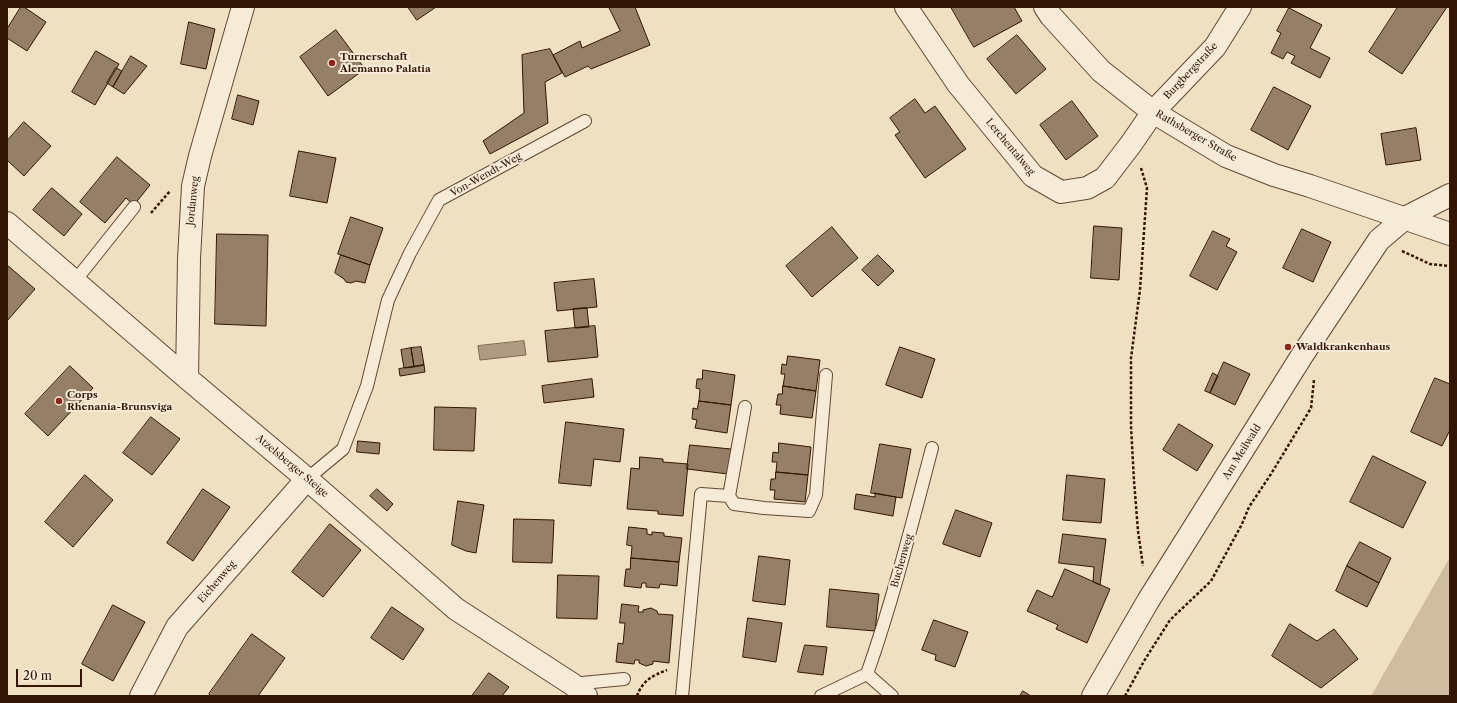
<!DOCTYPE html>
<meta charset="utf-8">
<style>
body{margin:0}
#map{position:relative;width:1457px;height:703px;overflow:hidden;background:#f0e0c2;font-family:"Libre Caslon Text",serif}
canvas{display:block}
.frame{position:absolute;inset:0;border:8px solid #321502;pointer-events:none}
.scale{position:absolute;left:16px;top:669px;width:66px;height:18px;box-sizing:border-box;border:2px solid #321502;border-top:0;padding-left:5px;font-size:12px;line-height:14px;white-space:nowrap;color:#321502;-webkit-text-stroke:3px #f5ebd7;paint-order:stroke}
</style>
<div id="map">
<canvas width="1457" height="703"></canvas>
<div class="frame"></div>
<div class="scale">20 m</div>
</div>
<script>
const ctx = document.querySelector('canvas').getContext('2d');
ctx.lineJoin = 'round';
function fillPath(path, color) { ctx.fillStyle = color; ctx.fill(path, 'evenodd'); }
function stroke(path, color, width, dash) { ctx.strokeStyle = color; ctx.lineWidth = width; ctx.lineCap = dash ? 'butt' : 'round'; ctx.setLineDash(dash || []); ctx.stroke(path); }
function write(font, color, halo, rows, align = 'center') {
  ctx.font = font + ' "Libre Caslon Text",serif'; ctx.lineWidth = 4; ctx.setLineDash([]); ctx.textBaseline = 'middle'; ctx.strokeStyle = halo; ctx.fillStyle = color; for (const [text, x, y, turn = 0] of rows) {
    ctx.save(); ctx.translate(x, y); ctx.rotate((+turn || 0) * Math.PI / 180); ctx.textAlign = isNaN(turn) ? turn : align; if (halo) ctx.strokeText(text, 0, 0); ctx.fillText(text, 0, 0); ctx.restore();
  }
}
const green = new Path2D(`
 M1450,557V696H1371Z`);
const water = new Path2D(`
 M524,341L526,355L480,360L478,346Z`);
const building = new Path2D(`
 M21,7H24L46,22L27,51L7,38V29Z
 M408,7H436L417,20Z
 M609,7H635L650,45L591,69L588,66L565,77L553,55L580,41L582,48L620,31Z
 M951,7H1014L1022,21L974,47Z
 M1398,7H1447L1402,74L1369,52Z
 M1289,8L1322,25L1310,48L1330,58L1320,78L1291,63L1295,56L1287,52L1283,59L1271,53L1281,33L1277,31Z
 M189,22L215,29L206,69L181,64Z
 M336,30L365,69L328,96L300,57Z
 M1017,35L1046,69L1016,94L987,59Z
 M550,49L562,73L545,82L548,123L490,154L483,141L524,113L522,55Z
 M96,51L119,64L95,105L72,92Z
 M131,56L147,66L124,94L113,87Z
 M116,68L122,71L113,87L107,83Z
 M1274,87L1311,106L1288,150L1251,130Z
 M238,95L259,101L253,125L232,119Z
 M915,99L925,113L935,106L966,149L925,178L895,135L900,132L890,118Z
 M1072,101L1098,136L1066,160L1040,125Z
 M24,122L51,146L24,176L7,160V141Z
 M1416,128L1421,160L1386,165L1381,134Z
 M299,151L336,158L327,203L290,196Z
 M117,157L150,185L134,205L126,198L105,223L80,202Z
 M52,188L82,214L64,236L33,210Z
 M351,217L383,228L370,265L338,254Z
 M1094,226L1122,228L1119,280L1091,278Z
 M832,227L858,258L812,297L786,266Z
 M1302,229L1331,242L1313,282L1283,268Z
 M1213,231L1230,239L1226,246L1237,252L1217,290L1190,276Z
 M217,234L268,235L266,326L215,324Z
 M341,255L370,265L365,283L356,281L351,283L346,282L344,279L335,273Z
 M878,255L894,271L878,286L862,270Z
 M7,265L35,289L7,321Z
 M594,279L597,307L557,311L554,283Z
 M587,308L589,327L575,328L573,309Z
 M595,326L598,357L548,362L545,331Z
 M421,347L424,365L414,367L411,348Z
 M900,347L935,359L922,398L886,385Z
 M411,348L414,367L404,368L401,350Z
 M788,356L820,360L816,391L783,386L785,374H781L782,364L786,365Z
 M1224,362L1250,374L1235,405L1210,393Z
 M424,365L425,372L400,376L399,369Z
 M70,366L93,388L48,436L25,414Z
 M703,370L735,375L731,405L699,401L700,389L696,388L697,379H702Z
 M1213,373L1218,376L1210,393L1205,391Z
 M1435,378L1450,384V430L1442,446L1411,432Z
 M592,379L594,397L544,403L542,386Z
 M783,386L816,391L812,418L780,414L781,405H776L778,394H782Z
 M699,401L731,405L727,433L695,428L697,420L692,419L693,408L697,409Z
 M435,407L476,408L474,451L434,450Z
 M151,417L180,439L152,475L123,453Z
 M566,422L624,429L620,462L594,459L591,486L559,483Z
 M1179,424L1213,445L1197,471L1163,450Z
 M358,441L380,443L379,454L357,452Z
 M779,443L811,447L808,475L776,472L777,462H772L773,452L778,453Z
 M880,444L911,449L902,498L871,493Z
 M690,445L731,449L728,474L687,469Z
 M1373,456L1426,482L1403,528L1350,502Z
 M640,457L663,459V462L688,464L683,516L658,514V511L627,509L631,468L639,469Z
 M776,472L808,475L805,502L774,499L775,490H770L771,479H775Z
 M85,475L113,500L73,547L45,522Z
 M1067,475L1105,479L1101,523L1063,520Z
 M203,489L230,507L193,561L167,543Z
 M377,489L393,504L387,511L370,496Z
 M875,493L896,497L893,516L854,509L856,494L875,497Z
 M458,501L484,505L476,553L466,551L452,545Z
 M956,510L992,523L980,557L943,544Z
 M514,519L554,520L552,563L513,562Z
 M330,524L361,550L323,597L292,572Z
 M629,527L647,529V534L652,535V532L664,533V536L682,538L679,562L631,558L632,546L627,545Z
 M1063,534L1106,539L1100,585L1093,582L1094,567L1059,563Z
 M1360,542L1391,558L1379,583L1347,566Z
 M759,556L790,560L785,605L753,601Z
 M631,558L679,562L677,586L660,584L659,588L646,587V583H642L641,588L624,586L626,569H630Z
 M1347,566L1379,583L1367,607L1336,591Z
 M1065,569L1110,589L1087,643L1056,629L1058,625L1027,611L1037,590L1052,597Z
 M558,575L599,576L597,619L557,618Z
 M830,589L879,594L875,631L827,627Z
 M622,604L639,606L638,612H643V610L651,608L657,611L658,614L673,615L669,663L653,661V664L646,666L639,663V660H635L634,664L616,662L618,643L623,644L625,623H620Z
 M113,605L145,622L113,681L82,664Z
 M392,607L424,629L403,660L371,638Z
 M748,618L782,623L776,662L743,657Z
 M934,620L968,632L955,667L935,660L936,655L922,650Z
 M1290,624L1317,641L1334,629L1358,659L1321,688L1272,656Z
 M252,634L285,658L258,696H211L209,694Z
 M805,645L827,647L823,675L798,672Z
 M489,673L509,687L502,696H472Z
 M1023,691L1031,696H1020Z`);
const path = new Path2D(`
 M1141,168L1147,188L1140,290L1131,358V426L1134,481L1138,531L1143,566
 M151,213L170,191
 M1402,251L1430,264L1450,266
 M637,696C643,680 652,676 667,670
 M1125,696L1144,661L1170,620L1211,581L1242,524L1249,507L1271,474L1311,408L1314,380`);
const service = new Path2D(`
 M75,281L134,207
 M307,479L343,449L367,386L388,300L410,253L439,200L585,121
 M729,496L745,407
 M867,674C893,600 912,524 932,448
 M572,684L624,679
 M682,696L701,494L729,496L734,504L764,508L809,511L816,495L826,375
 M821,696L867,674L892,696`);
const minor = new Path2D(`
 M906,7L958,84L1033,176L1061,192L1087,188L1105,178L1131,144L1153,112L1215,47L1240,7
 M7,223L187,378L307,479L456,609L572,684L586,696
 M187,378L189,259L193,186L200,156L243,7
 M141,696L177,627L307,479
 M1093,696L1148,601L1303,354L1379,240L1405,218L1450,195`);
const tertiary = new Path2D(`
 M1045,7L1051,16L1101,71L1153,112L1226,156L1274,175L1310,186L1450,234`);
const markers = [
 [332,63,4,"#8f2418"],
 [1288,347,4,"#8f2418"],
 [59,401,4,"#8f2418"]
];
const poiNames = [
 ["Turnerschaft",340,57],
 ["Alemanno Palatia",340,69],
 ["Waldkrankenhaus",1296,347],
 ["Corps",67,395],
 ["Rhenania-Brunsviga",67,407]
];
const streetNames = [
 ["Burgbergstraße",1191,71,-47],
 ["Rathsberger Straße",1196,136,30],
 ["Lerchentalweg",1010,147,50],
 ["Von-Wendt-Weg",486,175,-29],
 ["Jordanweg",193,201,-84],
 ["Am Meilwald",1242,452,-58],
 ["Atzelsberger Steige",292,466,40],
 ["Buchenweg",902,561,-74],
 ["Eichenweg",217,582,-49]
];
fillPath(green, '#d0bda1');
fillPath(water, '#af9b81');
stroke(water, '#7d654e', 1);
fillPath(building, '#957f66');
stroke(building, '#321502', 1);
stroke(service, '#624832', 14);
stroke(minor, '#624832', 24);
stroke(tertiary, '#624832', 24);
stroke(path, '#321502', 2.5, [3, 2]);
stroke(service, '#f5ebd7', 12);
stroke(minor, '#f5ebd7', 22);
stroke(tertiary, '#f5ebd7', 22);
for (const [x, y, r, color] of markers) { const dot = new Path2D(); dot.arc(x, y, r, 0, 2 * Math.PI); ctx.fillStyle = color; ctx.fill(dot); stroke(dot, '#f5ebd7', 1.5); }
write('bold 10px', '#321502', '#f5ebd7', poiNames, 'left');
write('10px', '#321502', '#f5ebd7', streetNames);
</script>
